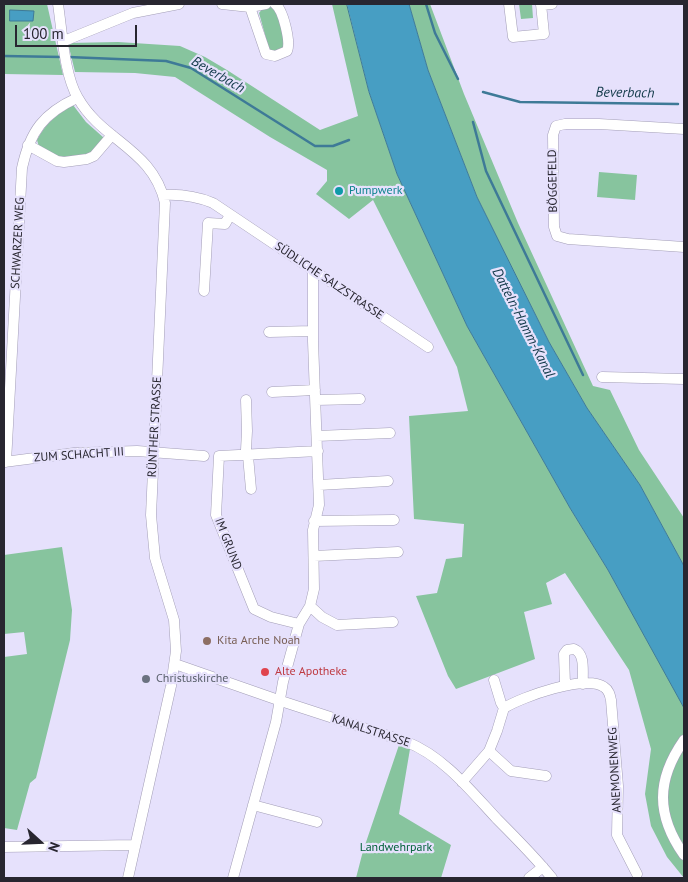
<!DOCTYPE html>
<meta charset="utf-8">
<style>
body{margin:0}
#map{position:relative;width:688px;height:882px;overflow:hidden;background:#e6e1fc;font-family:"PT Sans",sans-serif}
canvas{display:block}
.frame{position:absolute;inset:0;border:5px solid #282630;pointer-events:none}
.north{position:absolute;left:15px;top:817px;width:50px;height:50px;-webkit-text-stroke:4px #e6e1fc;paint-order:stroke;rotate:110deg;font-size:14px;font-weight:700;line-height:20px;text-align:center;color:#282630}
.north::after{content:'';display:block;margin:auto;width:18px;height:22px;background:#282630;clip-path:polygon(50% 0,100% 100%,50% 72%,0 100%)}
.scale{position:absolute;left:15px;top:25px;width:122px;height:22px;box-sizing:border-box;border:2px solid #282630;border-top:0;padding-left:6px;font-size:15px;line-height:18px;white-space:nowrap;color:#282630;-webkit-text-stroke:4px #e6e1fc;paint-order:stroke}
</style>
<div id="map">
<canvas width="688" height="882"></canvas>
<div class="frame"></div>
<div class="north">N</div>
<div class="scale">100 m</div>
</div>
<script>
const ctx = document.querySelector('canvas').getContext('2d');
ctx.lineJoin = 'round';
function fillPath(path, color) { ctx.fillStyle = color; ctx.fill(path, 'evenodd'); }
function stroke(path, color, width, dash) { ctx.strokeStyle = color; ctx.lineWidth = width; ctx.lineCap = dash ? 'butt' : 'round'; ctx.setLineDash(dash || []); ctx.stroke(path); }
function write(font, color, halo, rows, align = 'center') {
  ctx.font = font + ' "PT Sans",sans-serif'; ctx.lineWidth = 4.5; ctx.setLineDash([]); ctx.textBaseline = 'middle'; ctx.strokeStyle = halo; ctx.fillStyle = color; for (const [text, x, y, turn = 0] of rows) {
    ctx.save(); ctx.translate(x, y); ctx.rotate((+turn || 0) * Math.PI / 180); ctx.textAlign = isNaN(turn) ? turn : align; if (halo) ctx.strokeText(text, 0, 0); ctx.fillText(text, 0, 0); ctx.restore();
  }
}
const green = new Path2D(`
 M4,4H47L63,75L4,74Z
 M332,4H347L369,92L397,174L467,326L570,508L608,570L684,707V878L667,857L651,826L645,794L651,749L629,670L565,573L546,583L552,604L524,612L535,659L456,689L448,676L416,596L437,593L446,559L462,557L464,524L414,519L409,416L468,411L457,367L373,200L349,219L316,194L327,181V170L270,137L175,77L135,73L75,72L68,43L118,42L180,46L205,57L227,70L320,130L358,116Z
 M409,4H430L464,94L518,223L593,386L610,390L639,450L684,518V566L640,485L587,408L549,342L477,197L428,70Z
 M519,4H532L533,18L521,19Z
 M272,7L276,10L285,41L283,49L273,52L269,49L259,13L263,8Z
 M73,105L86,122L104,138L89,155L59,159L39,147L37,140C46,123 56,115 73,105Z
 M599,172L637,175L635,200L597,197Z
 M62,547L72,610L70,640L36,778L30,783L17,830L4,828V657L27,654L24,632L4,634V555Z
 M399,745L410,749L399,814L451,845L441,878H356L363,851Z`);
const water = new Path2D(`
 M347,4H409L428,70L477,197L549,342L587,408L640,485L684,566V708L608,570L570,508L467,326L397,174L369,92Z
 M10,10L34,11L33,21H10Z`);
const stream = new Path2D(`
 M426,4L435,33L458,79
 M4,56L62,57
 M68,57L166,61L191,68L315,146H333L349,140
 M483,92L520,102L678,104
 M473,122L486,171L583,375`);
const minor = new Path2D(`
 M58,4C62,30 64,75 78,98C102,141 153,149 165,203L151,515L155,558L174,620L176,651L171,686L128,878
 M222,4L250,7L266,4
 M509,4L513,37L544,34L541,4
 M541,5L552,4
 M250,7L266,54L275,56L287,51C291,42 283,9 275,4
 M64,41L133,13L179,4
 M684,129L599,124H565L556,126L553,135L554,227L557,236L568,239L684,247
 M28,145L57,161L64,162L87,159L94,156L112,135
 M163,195C181,194 196,196 213,203L428,347
 M204,291L208,223L225,224L230,215
 M269,332L313,331
 M602,377L684,379
 M272,392L315,390
 M246,400L247,431L246,450L248,456L251,489
 M316,400L360,399
 M317,436L390,433
 M4,462L74,453L137,451L204,456
 M6,462L22,168C30,131 44,113 77,98
 M319,485L388,481
 M314,521L394,520
 M314,556L398,552
 M310,606L322,617L337,625L393,622
 M299,624L271,617L254,609L216,515L219,456L318,451
 M175,664L281,701L407,742C444,757 470,790 497,819C516,838 535,857 552,878
 M494,680L501,703L504,708
 M565,685L564,654L567,650L574,649C586,654 582,672 583,684
 M684,740C656,780 656,815 684,855
 M489,751L511,771L546,776
 M462,782L489,751L497,731L504,708C522,697 585,674 604,687C609,690 610,695 611,700L618,786L617,835L637,874
 M253,805L317,822
 M4,847L135,845
 M233,878L276,722L283,682L299,624L310,606L314,589L313,530L319,505L313,341V270
 M529,878L543,867`);
const markers = [
 [339,191,5,"#0f9aa8"],
 [207,641,5,"#8d6e63"],
 [265,672,5,"#e0444e"],
 [146,679,5,"#6b7280"]
];
const streetNames = [
 ["BÖGGEFELD",553,181,-91],
 ["SCHWARZER WEG",18,243,-87],
 ["SÜDLICHE SALZSTRASSE",329,281,34],
 ["RÜNTHER STRASSE",155,427,-87],
 ["ZUM SCHACHT III",79,455,-4],
 ["IM GRUND",228,544,69],
 ["KANALSTRASSE",371,731,18],
 ["ANEMONENWEG",615,770,-93]
];
const cultureNames = [
 ["Pumpwerk",349,191]
];
const educationNames = [
 ["Kita Arche Noah",217,641]
];
const healthNames = [
 ["Alte Apotheke",275,672]
];
const worshipNames = [
 ["Christuskirche",156,679]
];
const parkNames = [
 ["Landwehrpark",396,848]
];
const waterNames = [
 ["Beverbach",218,75,30],
 ["Beverbach",625,93,1],
 ["Datteln-Hamm-Kanal",523,323,63]
];
fillPath(green, '#87c49e');
fillPath(water, '#479ec3');
stroke(water, '#3e7a97', 1);
stroke(stream, '#3e7a97', 2.5);
stroke(minor, '#a39eb7', 11);
stroke(minor, '#fff', 10);
for (const [x, y, r, color] of markers) { const dot = new Path2D(); dot.arc(x, y, r, 0, 2 * Math.PI); ctx.fillStyle = color; ctx.fill(dot); stroke(dot, '#e6e1fc', 2); }
write('12px', '#282630', '#e6e1fc', streetNames);
write('12px', '#0d838f', '#e6e1fc', cultureNames, 'left');
write('12px', '#785e54', '#e6e1fc', educationNames, 'left');
write('12px', '#be3a42', '#e6e1fc', healthNames, 'left');
write('12px', '#5b616d', '#e6e1fc', worshipNames, 'left');
write('12px', '#006139', '#e6e1fc', parkNames);
write('italic 14px', '#143b4b', '#e6e1fc', waterNames);
</script>
